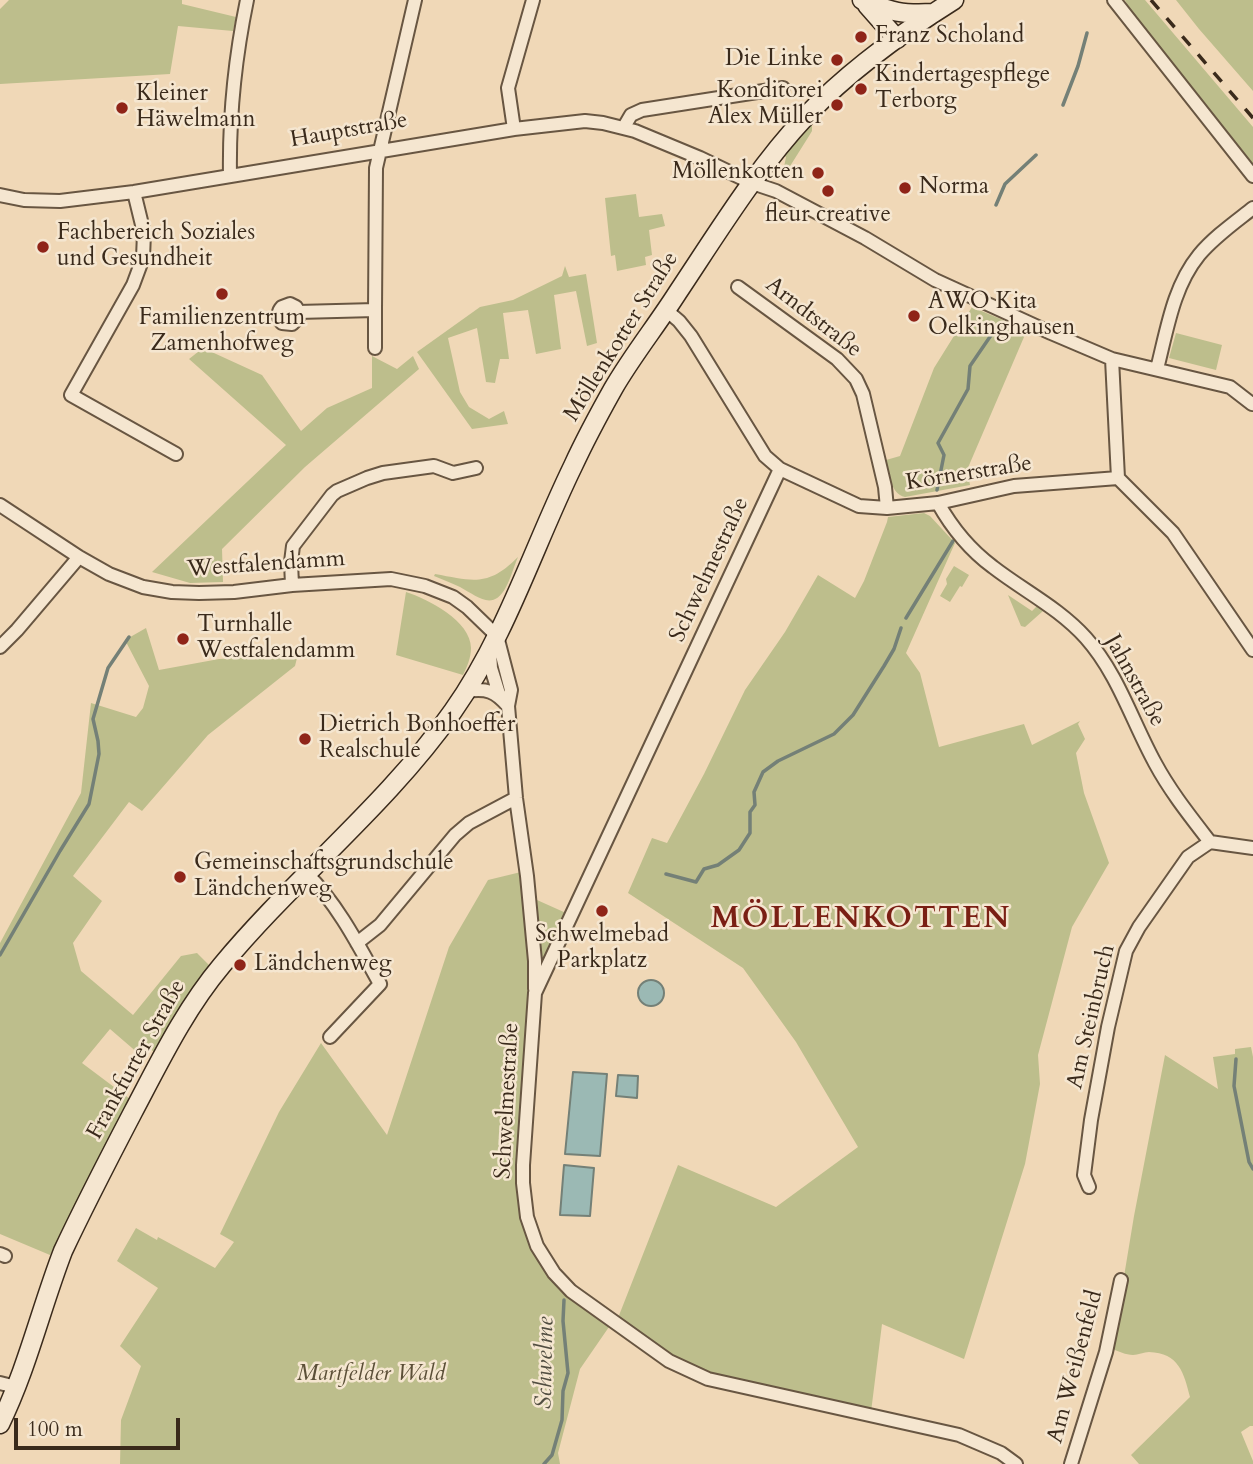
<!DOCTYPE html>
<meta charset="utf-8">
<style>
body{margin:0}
#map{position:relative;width:1253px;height:1464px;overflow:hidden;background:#f0d8b7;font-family:Cardo,serif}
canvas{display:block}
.scale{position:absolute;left:14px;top:1418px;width:166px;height:32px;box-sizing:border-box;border:4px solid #3a2a1b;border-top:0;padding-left:9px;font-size:21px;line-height:24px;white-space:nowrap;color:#3a2a1b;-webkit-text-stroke:5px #f5e6d0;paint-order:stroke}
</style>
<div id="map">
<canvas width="1253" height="1464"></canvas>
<div class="scale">100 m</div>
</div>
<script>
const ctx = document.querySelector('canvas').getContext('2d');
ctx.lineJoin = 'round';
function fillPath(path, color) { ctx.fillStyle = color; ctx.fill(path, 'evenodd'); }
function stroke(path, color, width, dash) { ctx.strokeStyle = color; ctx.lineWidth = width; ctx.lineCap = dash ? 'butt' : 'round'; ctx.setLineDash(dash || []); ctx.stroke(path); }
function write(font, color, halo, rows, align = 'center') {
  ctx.font = font + ' Cardo,serif'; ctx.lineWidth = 5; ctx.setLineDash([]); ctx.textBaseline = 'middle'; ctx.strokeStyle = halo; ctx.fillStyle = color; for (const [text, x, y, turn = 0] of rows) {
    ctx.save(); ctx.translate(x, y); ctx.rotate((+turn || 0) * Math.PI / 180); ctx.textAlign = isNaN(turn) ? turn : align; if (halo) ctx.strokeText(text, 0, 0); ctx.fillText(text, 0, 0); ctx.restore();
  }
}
const green = new Path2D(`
 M9,0H182V4L236,17L233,31L178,26L170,74L0,84V9Z
 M1125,0H1145L1253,127V164L1129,8Z
 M1176,0H1253V91L1199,29Z
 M812,119V131L809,136L787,171L784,167L786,157L783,155Z
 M636,194L639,217L662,214L665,226L649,230L652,255L645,257L646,265L617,271L615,255L611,256L605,198Z
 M565,266L569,277L586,274L597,343L587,346L576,291L554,295L561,349L536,354L528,310L503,313L509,359H500L495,383L486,382L477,328L448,338L460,392L469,407L489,419L504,411L508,424L472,429L417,352L480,307L513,300L562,276Z
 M972,307L1027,330L967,470L970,485L905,497C890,494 890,473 886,460L900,456L934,368Z
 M1176,333L1222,345L1216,370L1169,358Z
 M203,348L262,375L301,431L327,408L372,388V356L397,369L413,356L419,369L305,467L222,549L223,582L190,583L152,572L286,445L189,359Z
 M924,513L930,516L955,543L906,653L920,673L939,747L1024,724L1032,745L1080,721L1078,724L1085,739L1076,753L1084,793L1109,863L1072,927L1038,1055L1040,1084L1025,1164L964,1359L882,1324L871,1412L710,1376L672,1357L618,1318L678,1165L776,1207L858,1147L796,1042L743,968L628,893L652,838L667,843L704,774L745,690L785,632L818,575L855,598L864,581L887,522L888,517Z
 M518,557C514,566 511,578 506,587C493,612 477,596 460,587C452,583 443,580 434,576L435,574C474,581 488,587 518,557Z
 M954,566L969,575L962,587L960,586L950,602L940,596L947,584L946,579Z
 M406,592C428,599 471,621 471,648C471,658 467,667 463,675L396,655Z
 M1008,595L1032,611L1038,605L1042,607L1043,611L1025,627L1021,626Z
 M146,628L159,670L219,659L298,654L295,666L208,735L142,811L129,802L73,876L102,901L73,943L81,971L133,1015L181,956L197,953L210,966L173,1017L154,1052L145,1045L139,1054L110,1029L82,1063L130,1099L50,1255L0,1234V943L81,793L91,703L136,717L143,708L149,686L125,640Z
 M521,872L528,949L531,996L520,1163L533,1248L611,1324L580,1369L558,1453L560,1464H120L121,1420L141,1366L120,1346L158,1288L117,1261L136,1228L157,1240L158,1237L215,1268L234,1242L220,1234L279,1112L321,1043L387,1135L449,947L488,880Z
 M537,900L566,913L546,957H541Z
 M1251,1047L1253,1057V1426H1250L1241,1432L1253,1461V1464H1139L1131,1455L1190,1397C1184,1373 1179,1353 1149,1352C1144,1352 1138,1355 1133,1355C1126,1355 1118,1351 1112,1349L1134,1216L1165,1055L1218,1089L1213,1057L1235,1054V1049Z`);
const water = new Path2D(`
 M638 993a13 13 0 1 1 26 0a13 13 0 1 1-26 0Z
 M573,1072L607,1074L600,1156L565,1154Z
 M618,1075L638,1076L637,1098L616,1096Z
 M564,1165L594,1168L590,1216L560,1215Z`);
const stream = new Path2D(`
 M1063,105L1078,66L1087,33
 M996,205L1005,184L1036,155
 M937,490L944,455L938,443L968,389L970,366L996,328
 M906,618L953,541
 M666,874L696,882L704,869L718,865L739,850L750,833V812L755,805L754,792L763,772L778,761L834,734L853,715L884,666L894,649L901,628
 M0,955L60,851L89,804L99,754L98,741L93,719L108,668L129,637
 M1236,1059L1234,1086L1249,1162L1253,1169
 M544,1464L552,1455L562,1420L563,1391L568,1373L563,1321L564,1300`);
const street = new Path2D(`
 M1114,0L1253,176
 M624,127L631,115L642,110L783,88
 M514,129L508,88L533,0
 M230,176C229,117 235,58 247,0
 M134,192L144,233L143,258L133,285L71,395L176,454
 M0,195L24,200L60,201L134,192L514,129L585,121L603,123L635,131L700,158L752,183L776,191L865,238L935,280L1051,333L1112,359L1230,387L1252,404L1253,403
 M738,287L837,359L856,379L863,394L885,487L887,508
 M666,310L679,321L691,336L765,456L780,469L859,506L887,508L938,503L1014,486L1118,478
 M298,312V318L292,324L282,323C278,318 277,312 282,307L290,304L296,307L298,312L375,310L376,168L415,0
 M375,348V310
 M1112,359L1118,478L1173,533L1253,650
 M1157,369C1167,330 1173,287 1199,255C1214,237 1234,223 1253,208
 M780,469L535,993L523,1165V1183L527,1217L537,1246L554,1273L571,1291L669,1361L708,1379L959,1435L1001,1453L1016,1464
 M938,503C952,528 970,550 993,567C1024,591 1059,608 1086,638C1118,674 1132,721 1155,763C1170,791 1190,816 1210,842L1253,848
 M0,505L79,557L109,574L143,587L172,592L199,593L234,592L292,585L391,579L425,586L453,597L467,607L497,636L511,690L508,706L516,798L527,876L535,961V989
 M292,585L291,562L293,546L332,495L337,491L367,478L383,473L434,466L453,473L476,468
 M0,647L17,630L79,557
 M490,652L491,668L500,697
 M466,691C487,688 495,691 508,706
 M307,874C337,903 360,948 380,984L330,1037
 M357,943L380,925L455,835L469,823L516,798
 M1089,1187L1084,1175L1091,1120L1108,1027L1126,951L1139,927L1188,857L1210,842
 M0,1254L5,1256
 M0,1383L16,1387
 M1071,1464L1106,1352L1121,1280`);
const secondary = new Path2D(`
 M862,0C891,12 903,15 933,13
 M867,5L897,39
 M0,1424C27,1369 41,1308 63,1251C85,1204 109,1158 133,1112C160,1061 185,1009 222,965C295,877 387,805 453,711C506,636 533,548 573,466C585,440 599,414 613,389C632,356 657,325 678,292C718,232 757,168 807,115C848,72 903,32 954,0`);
const rail = new Path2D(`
 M1151,0L1253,118`);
const markers = [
 [861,37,7,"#8f2418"],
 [837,60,7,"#8f2418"],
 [861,89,7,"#8f2418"],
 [837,105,7,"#8f2418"],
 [122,108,7,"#8f2418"],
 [818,173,7,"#8f2418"],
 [905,188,7,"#8f2418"],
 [828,191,7,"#8f2418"],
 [43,247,7,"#8f2418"],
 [222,294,7,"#8f2418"],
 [914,316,7,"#8f2418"],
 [183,639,7,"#8f2418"],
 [305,739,7,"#8f2418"],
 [180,877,7,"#8f2418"],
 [602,911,7,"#8f2418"],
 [240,965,7,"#8f2418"]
];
const poiNames = [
 ["Franz Scholand",875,37],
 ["Die Linke",823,60,"right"],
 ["Kindertagespflege",875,76],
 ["Terborg",875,102],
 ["Konditorei",823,92,"right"],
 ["Alex Müller",823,118,"right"],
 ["Kleiner",136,95],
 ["Häwelmann",136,121],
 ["Möllenkotten",804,173,"right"],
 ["Norma",919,188],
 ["fleur creative",828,216,"center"],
 ["Fachbereich Soziales",57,234],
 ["und Gesundheit",57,260],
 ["AWO Kita",928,303],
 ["Oelkinghausen",928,329],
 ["Familienzentrum",222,319,"center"],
 ["Zamenhofweg",222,345,"center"],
 ["Turnhalle",197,626],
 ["Westfalendamm",197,652],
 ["Dietrich Bonhoeffer",319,726],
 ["Realschule",319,752],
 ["Gemeinschaftsgrundschule",194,864],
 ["Ländchenweg",194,890],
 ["Schwelmebad",602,936,"center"],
 ["Parkplatz",602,962,"center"],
 ["Ländchenweg",254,965]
];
const streetNames = [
 ["Hauptstraße",349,131,-10],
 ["Arndtstraße",813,318,38],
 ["Möllenkotter Straße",622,337,-58],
 ["Körnerstraße",969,474,-9],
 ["Westfalendamm",266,565,-4],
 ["Schwelmestraße",710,570,-65],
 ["Jahnstraße",1134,681,61],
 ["Am Steinbruch",1092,1017,-77],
 ["Frankfurter Straße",137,1060,-61],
 ["Schwelmestraße",508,1101,-87],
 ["Am Weißenfeld",1076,1367,-75]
];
const parkNames = [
 ["Martfelder Wald",371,1375]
];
const waterNames = [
 ["Schwelme",546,1363,-89]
];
const districtNames = [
 ["MÖLLENKOTTEN",861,920]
];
fillPath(green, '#bdbe8c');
fillPath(water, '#9bb9b4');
stroke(water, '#748077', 2);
stroke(stream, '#748077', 3.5);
stroke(street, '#685642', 16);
stroke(secondary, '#3a2a1b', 21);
stroke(street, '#f5e6d0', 12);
stroke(secondary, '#f5e6d0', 18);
stroke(rail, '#3a2a1b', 3.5, [12, 12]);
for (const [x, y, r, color] of markers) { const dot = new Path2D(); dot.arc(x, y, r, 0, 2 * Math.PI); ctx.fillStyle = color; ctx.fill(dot); stroke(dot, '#f5e6d0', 2.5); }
write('23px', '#3a2a1b', '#f5e6d0', poiNames, 'left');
write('23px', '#3a2a1b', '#f5e6d0', streetNames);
write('italic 23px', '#5b4f37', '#f5e6d0', parkNames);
write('italic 24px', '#524e41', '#f5e6d0', waterNames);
ctx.letterSpacing = '2px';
write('bold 30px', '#7a1f14', '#f5e6d0', districtNames);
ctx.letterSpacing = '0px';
</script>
